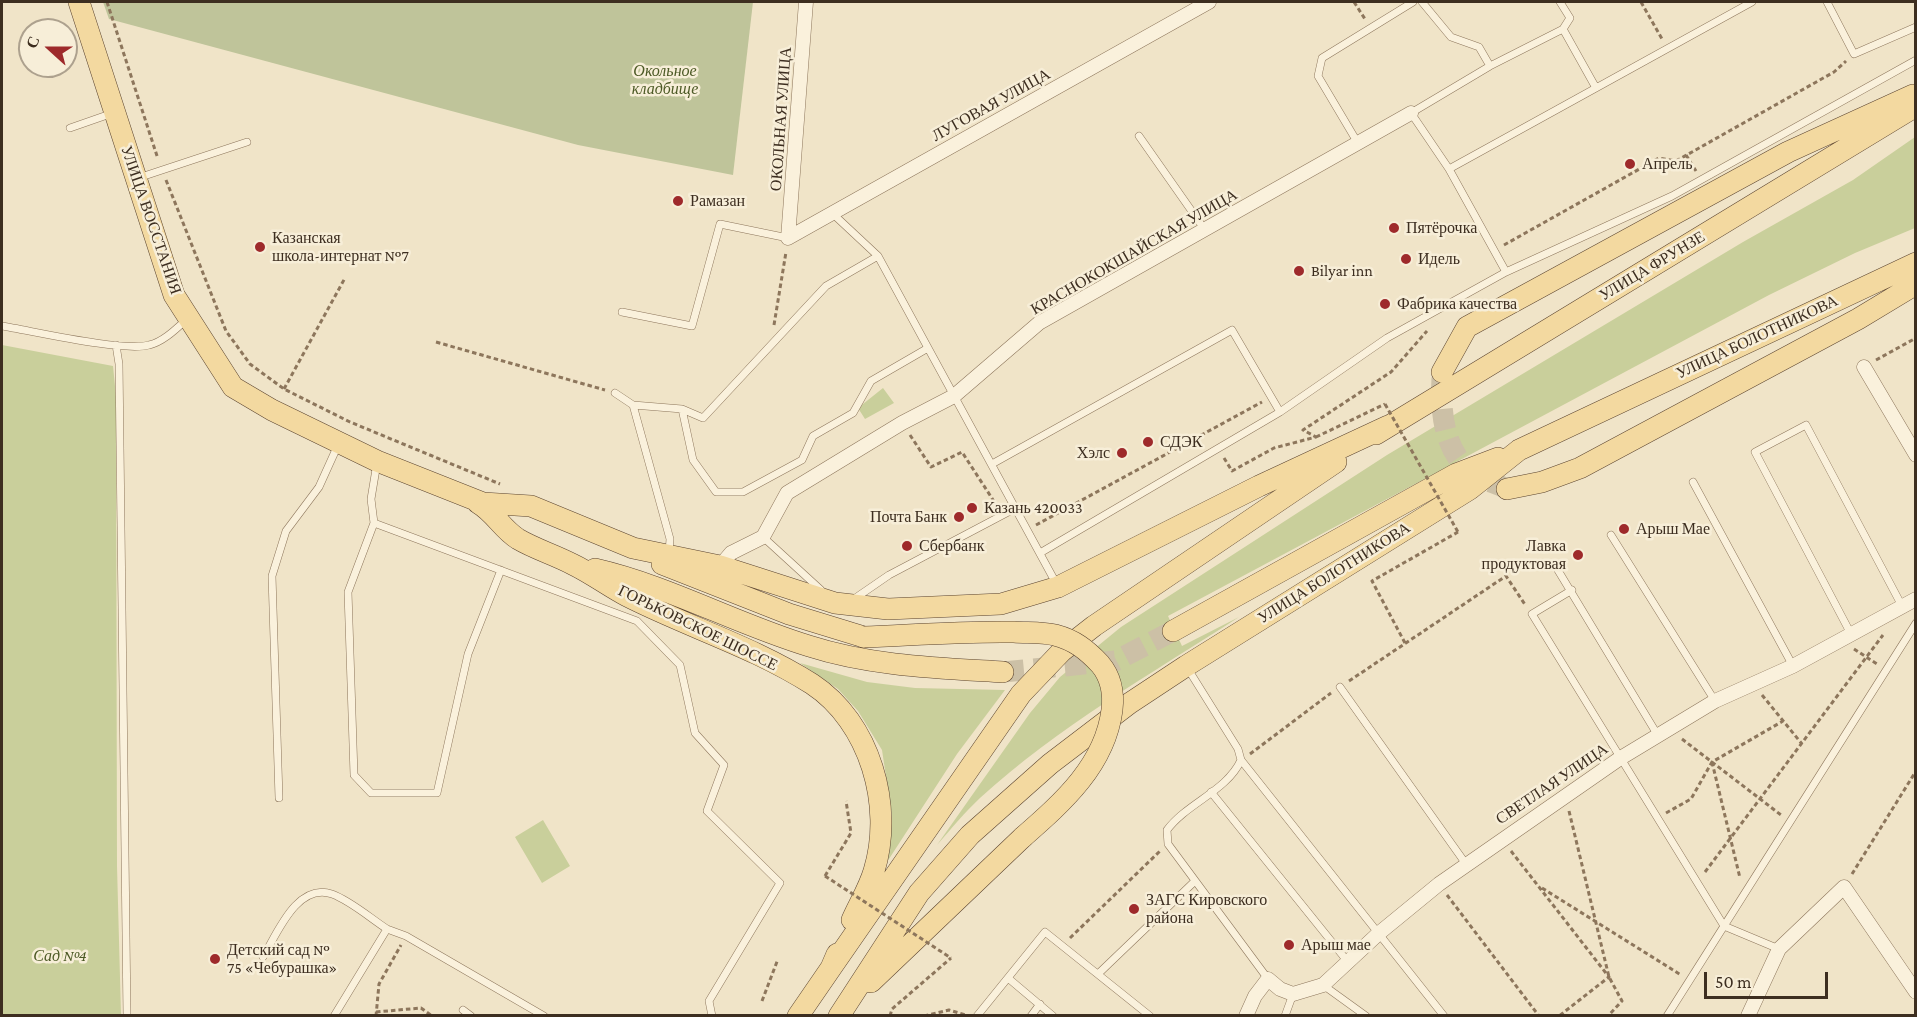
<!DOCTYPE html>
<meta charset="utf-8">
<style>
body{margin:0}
#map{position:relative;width:1917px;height:1017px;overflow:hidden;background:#f0e4c8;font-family:"Crimson Pro",serif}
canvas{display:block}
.frame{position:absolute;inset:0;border:3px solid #3d2e20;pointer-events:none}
.north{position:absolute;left:18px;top:18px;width:60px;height:60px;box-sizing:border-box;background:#f7eed8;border:2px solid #ada18e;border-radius:50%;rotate:291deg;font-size:16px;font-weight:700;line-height:24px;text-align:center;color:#3d2e20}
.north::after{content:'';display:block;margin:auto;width:21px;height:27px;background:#9e2a2b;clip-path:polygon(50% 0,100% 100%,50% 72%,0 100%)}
.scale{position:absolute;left:1704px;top:972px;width:124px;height:27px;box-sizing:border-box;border:3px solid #3d2e20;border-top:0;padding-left:8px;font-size:18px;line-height:21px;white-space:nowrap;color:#3d2e20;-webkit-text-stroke:4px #f7eed8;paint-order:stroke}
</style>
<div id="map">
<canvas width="1917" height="1017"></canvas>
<div class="frame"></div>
<div class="north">С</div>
<div class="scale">50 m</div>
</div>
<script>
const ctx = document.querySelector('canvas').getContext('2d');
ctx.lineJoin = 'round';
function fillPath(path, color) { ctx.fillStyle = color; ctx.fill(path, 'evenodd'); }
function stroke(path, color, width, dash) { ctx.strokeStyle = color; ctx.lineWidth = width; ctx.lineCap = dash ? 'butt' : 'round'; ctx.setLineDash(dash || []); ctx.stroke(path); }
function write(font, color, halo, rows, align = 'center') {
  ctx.font = font + ' "Crimson Pro",serif'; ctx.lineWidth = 5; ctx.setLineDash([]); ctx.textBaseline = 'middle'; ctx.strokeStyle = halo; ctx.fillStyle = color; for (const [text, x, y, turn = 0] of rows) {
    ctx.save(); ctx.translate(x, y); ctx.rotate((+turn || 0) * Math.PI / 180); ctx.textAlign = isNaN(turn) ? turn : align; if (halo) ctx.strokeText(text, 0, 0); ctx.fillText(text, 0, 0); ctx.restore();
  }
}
const green = new Path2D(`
 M1915,137V228L1855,253L1769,295L1168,616L1182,646L1239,617C1151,674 1058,727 980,798C965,812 951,829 937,845L1030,713L1060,677L1121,627L1387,455L1743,242L1853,180Z
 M2,345L113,366L116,396L117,866L121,1015H2Z
 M883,388L894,403L865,419L858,408Z
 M800,663L867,682L915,688L1005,690L957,754L887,862L892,816L882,750L858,711L838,689Z
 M543,820L570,866L542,883L515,837Z`);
const cemetery = new Path2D(`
 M103,2H753L733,175L578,145L109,19Z`);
const primaryTunnel = new Path2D(`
 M1442,378C1440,413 1444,456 1477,476C1486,481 1498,484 1507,489
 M1003,672L1115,661L1173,631`);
const path = new Path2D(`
 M107,2L158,159
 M1354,2L1365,19
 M1641,2L1662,39
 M1686,155L1696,171
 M166,180L226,331L250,364L284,389L350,422L500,484
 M1504,245L1659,158L1676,161L1834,72L1846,61
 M774,325L786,252
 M436,342L605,390
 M1876,360L1916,338
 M284,389L345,278
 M910,435L931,467L962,452L997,506
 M1316,437L1385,404
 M1224,458L1232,471L1274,448L1316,437L1303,430L1391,372L1427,331
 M1036,525L1262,402
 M1405,643L1372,581L1458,532
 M1854,649L1877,664
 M1349,681L1506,576L1526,606
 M1762,695L1802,744
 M1682,739L1781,815
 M1250,754L1331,693
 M1712,762L1740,878
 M1569,811L1609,977L1622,1001L1608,1016
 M1666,813L1691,799L1712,762L1783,721
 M1511,851L1609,977L1559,1016
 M1705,872L1883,635
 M1852,874L1916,771
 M825,876L851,833L846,801
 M1542,888L1681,975
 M1447,895L1539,1016
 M1070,938L1160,851
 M762,1001L778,959
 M376,1012L421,1008L432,1016
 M376,1016L379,984L401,945
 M890,1016L892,1009L951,958
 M924,1016L949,1010L966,1015`);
const service = new Path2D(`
 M1422,2L1451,37L1479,47L1490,66
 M1560,2L1570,18L1563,29
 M1827,2L1854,54L1916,27
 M70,128L113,113
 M1139,136L1205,230
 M1359,145L1318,76L1322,58L1413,2
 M1449,169L1411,113L1490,66L1563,29L1596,88
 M138,178L247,142
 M832,213L878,256L1057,585
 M1506,272L1449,169L1752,2
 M622,312L692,326L720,224L788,238
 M2,326C33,331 123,352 149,345C163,342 176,329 187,319
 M116,345L119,364L127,1016
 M615,393L633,405L682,409L703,418L826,286L878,256
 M633,405L670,539L669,553
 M682,409L693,460L716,492H743L802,460L813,436L853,413L871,381L928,348
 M377,463L371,499L374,523L348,592L354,775L371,793H437L468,654L501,570
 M992,464L1232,330L1280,412
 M1693,482L1793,666
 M374,523L637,621L680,665L695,733L724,765L707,811L780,883L709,1001L712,1016
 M1611,535L1715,701
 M763,537L821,590
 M1040,553L1280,412L1387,338L1506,272L1672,196L1916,60
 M1556,567L1657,734
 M1572,590L1532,614L1724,926L1779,949
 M854,599L889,575L1016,508
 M1851,634L1755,452L1806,425L1902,606
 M1188,669L1238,749L1241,760L1444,1016
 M1340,687L1466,864
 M1241,760C1227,791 1187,803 1167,830L1168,844L1268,979
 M1211,792L1348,962
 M279,798L272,576L286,531L319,487L338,445
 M263,957C277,934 297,882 332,894C351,901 370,918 387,929
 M1098,974L1195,881
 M1008,978L1053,1016
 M1323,985L1366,1016
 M463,1010L471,1016
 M334,1016L387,929L406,936L544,1016
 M977,1016L1045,932L1150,1016
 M1031,1016L1040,1004
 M1285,1016L1293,994
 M1667,1016L1916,623`);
const minor = new Path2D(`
 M788,238L1209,2
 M788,238L806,2
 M1864,367L1916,455
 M720,566L731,553L763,537L787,493L902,423L954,396L1039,323L1411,113
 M1246,1016L1255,996L1268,979L1280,989L1293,994L1323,985L1378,934L1439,884L1619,759L1715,701L1793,666L1916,599
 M1748,1016L1779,949L1844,887L1916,992`);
const primary = new Path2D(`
 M79,2L174,295L233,387L272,410L377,461L483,503L531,506L633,548L720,566L835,603L888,609L1001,604L1058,587L1259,486L1388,426
 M1442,372L1467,327L1788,152L1913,95
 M1376,434L1916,106
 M1507,489L1542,482L1580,468L1858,319L1916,284
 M478,503C495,513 502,529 518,539C535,549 555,555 572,564C591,573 608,586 627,596C688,627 754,647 812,684C870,722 894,806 874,871C869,888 859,904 852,920
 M662,564L789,614L864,637
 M595,569C669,586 736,624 809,646C871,666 938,668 1003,672
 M1173,631L1456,474L1498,458
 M831,968L1021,694L1062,651L1094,626L1336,462
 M871,982L1023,837
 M798,1016L831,968L837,954
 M839,1016L919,893L970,835L1050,764L1130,703L1186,666L1470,489L1519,450L1916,263`);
const pathBridge = new Path2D(`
 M1385,404L1458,532
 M825,876L951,958`);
const primaryBridge = new Path2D(`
 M864,637C914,635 964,631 1014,632C1027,633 1042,632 1055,635C1074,640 1086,649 1100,664C1111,677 1114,693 1112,710C1105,765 1063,802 1023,837`);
const markers = [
 [1630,164,6,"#9e2a2b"],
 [678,201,6,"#9e2a2b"],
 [1394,228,6,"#9e2a2b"],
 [260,247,6,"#9e2a2b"],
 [1406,259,6,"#9e2a2b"],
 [1299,271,6,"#9e2a2b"],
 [1385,304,6,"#9e2a2b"],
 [1148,442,6,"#9e2a2b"],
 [1122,453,6,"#9e2a2b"],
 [972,508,6,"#9e2a2b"],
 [959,517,6,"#9e2a2b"],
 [1624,529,6,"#9e2a2b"],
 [907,546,6,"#9e2a2b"],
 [1578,555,6,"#9e2a2b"],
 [1134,909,6,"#9e2a2b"],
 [1289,945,6,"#9e2a2b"],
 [215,959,6,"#9e2a2b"]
];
const parkNames = [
 ["Окольное",665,71],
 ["кладбище",665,89],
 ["Сад №4",60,956]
];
const streetNames = [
 ["ЛУГОВАЯ УЛИЦА",991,105,-29],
 ["ОКОЛЬНАЯ УЛИЦА",781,119,-86],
 ["УЛИЦА ВОССТАНИЯ",151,220,71],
 ["КРАСНОКОКШАЙСКАЯ УЛИЦА",1134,252,-30],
 ["УЛИЦА ФРУНЗЕ",1652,266,-31],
 ["УЛИЦА БОЛОТНИКОВА",1757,337,-25],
 ["УЛИЦА БОЛОТНИКОВА",1334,573,-32],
 ["ГОРЬКОВСКОЕ ШОССЕ",698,628,26],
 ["СВЕТЛАЯ УЛИЦА",1552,784,-34]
];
const poiNames = [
 ["Апрель",1642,164],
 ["Рамазан",690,201],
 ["Пятёрочка",1406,228],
 ["Казанская",272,238],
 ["школа-интернат №7",272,256],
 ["Идель",1418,259],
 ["Bilyar inn",1311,271],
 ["Фабрика качества",1397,304],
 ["СДЭК",1160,442],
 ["Хэлс",1110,453,"right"],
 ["Казань 420033",984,508],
 ["Почта Банк",947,517,"right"],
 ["Арыш Мае",1636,529],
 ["Сбербанк",919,546],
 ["Лавка",1566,546,"right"],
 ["продуктовая",1566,564,"right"],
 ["ЗАГС Кировского",1146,900],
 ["района",1146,918],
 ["Арыш мае",1301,945],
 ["Детский сад №",227,950],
 ["75 «Чебурашка»",227,968]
];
fillPath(green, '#c9cf9b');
fillPath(cemetery, '#bfc49a');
stroke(primaryTunnel, '#ccc0a6', 21, [21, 10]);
stroke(service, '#8d765c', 8);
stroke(minor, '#8d765c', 15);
stroke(primary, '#5b4430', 22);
stroke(path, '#8d765c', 3, [4.5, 3]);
stroke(service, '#faf1dc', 7);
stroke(minor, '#faf1dc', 14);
stroke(primary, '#f3d9a0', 21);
stroke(primaryBridge, '#5b4430', 22, []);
stroke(pathBridge, '#8d765c', 3, [4.5, 3]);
stroke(primaryBridge, '#f3d9a0', 21);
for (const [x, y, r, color] of markers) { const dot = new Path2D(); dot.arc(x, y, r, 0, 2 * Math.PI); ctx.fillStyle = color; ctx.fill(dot); stroke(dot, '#f7eed8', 2); }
write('italic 16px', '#4d5a26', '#f7eed8', parkNames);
write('16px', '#3d2e20', '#f7eed8', streetNames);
write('16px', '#3d2e20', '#f7eed8', poiNames, 'left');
</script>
